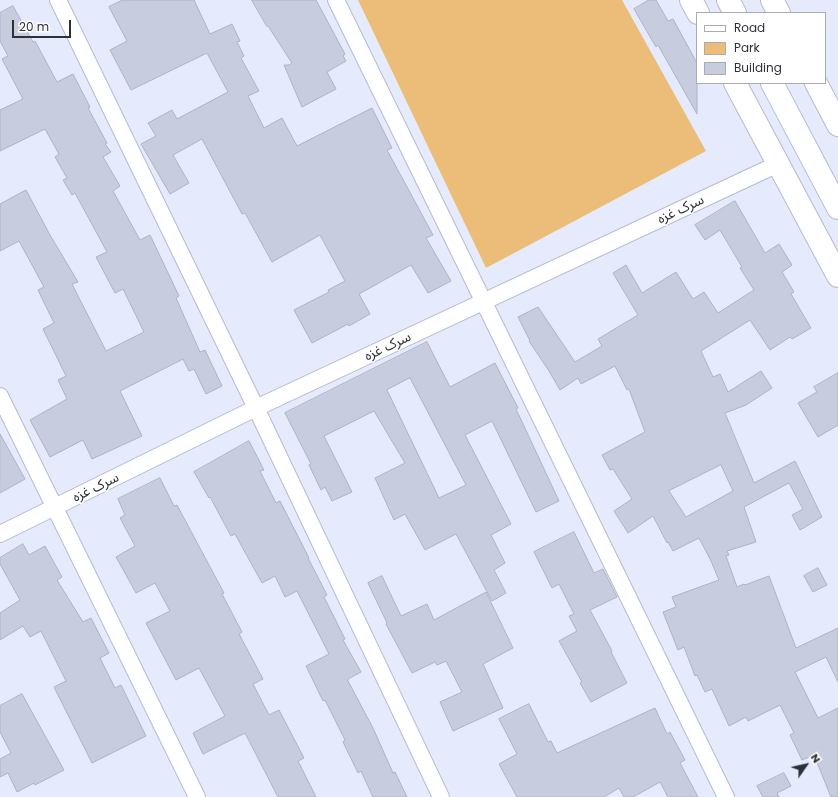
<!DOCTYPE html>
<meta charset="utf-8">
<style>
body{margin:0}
#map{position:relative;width:838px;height:797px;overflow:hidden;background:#e5eafd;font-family:Poppins,sans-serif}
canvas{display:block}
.legend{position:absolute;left:696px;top:12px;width:130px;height:72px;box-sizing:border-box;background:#fff;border:1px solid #abacaf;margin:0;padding:5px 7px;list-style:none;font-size:12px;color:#2e2f37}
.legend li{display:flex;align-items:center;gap:8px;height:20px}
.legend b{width:20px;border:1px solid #abacaf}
.north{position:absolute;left:786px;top:745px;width:40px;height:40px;-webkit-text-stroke:3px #fff;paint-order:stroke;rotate:56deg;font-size:11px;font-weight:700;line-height:16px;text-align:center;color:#2e2f37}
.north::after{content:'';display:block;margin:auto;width:14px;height:18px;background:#2e2f37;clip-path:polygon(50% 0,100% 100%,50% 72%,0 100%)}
.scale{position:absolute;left:12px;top:20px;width:59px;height:18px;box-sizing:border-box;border:2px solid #2e2f37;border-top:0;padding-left:5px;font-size:12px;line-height:14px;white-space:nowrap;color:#2e2f37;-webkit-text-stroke:3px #fff;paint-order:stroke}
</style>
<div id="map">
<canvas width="838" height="797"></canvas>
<ul class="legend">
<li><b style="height:5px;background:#fff"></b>Road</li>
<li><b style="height:11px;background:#ecbd78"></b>Park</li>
<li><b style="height:11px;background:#c8ccdf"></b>Building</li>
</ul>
<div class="north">N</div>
<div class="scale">20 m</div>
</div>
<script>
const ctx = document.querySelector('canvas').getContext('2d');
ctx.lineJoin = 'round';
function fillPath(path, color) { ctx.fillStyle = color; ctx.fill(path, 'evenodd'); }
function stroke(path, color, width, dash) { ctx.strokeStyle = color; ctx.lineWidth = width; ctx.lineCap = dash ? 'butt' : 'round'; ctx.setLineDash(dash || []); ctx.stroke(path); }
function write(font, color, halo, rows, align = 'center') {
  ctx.font = font + ' Poppins,"Noto Sans Arabic",sans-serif'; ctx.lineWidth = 3; ctx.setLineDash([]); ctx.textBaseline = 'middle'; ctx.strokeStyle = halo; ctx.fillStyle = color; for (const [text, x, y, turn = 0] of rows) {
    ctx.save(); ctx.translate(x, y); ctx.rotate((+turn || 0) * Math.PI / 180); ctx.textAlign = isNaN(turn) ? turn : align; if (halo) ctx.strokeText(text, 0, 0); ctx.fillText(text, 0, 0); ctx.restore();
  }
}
const green = new Path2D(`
 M358,0H622L706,151L486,268Z`);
const building = new Path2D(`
 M123,0H194L210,34L232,24L240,41L237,42L244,56L241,58L259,91L248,96L264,128L282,118L297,146L372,108L392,148L387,150L433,235L426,238L451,281L428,293L411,265L359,294L370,314L349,326L348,324L312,343L294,310L329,292L328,290L345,281L320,235L272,262L245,213L242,214L202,139L173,155L189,183L170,194L141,144L156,136L148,123L172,110L177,119L228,92L207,53L131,90L110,50L127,41L109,7Z
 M252,0H316L345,54L343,56L346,61L327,72L336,89L302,107L284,65H289L292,63L268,26H267Z
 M649,0H656L668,21L673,19L697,63V114L658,45L656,47L634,9Z
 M13,6L33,42L35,41L57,82L73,74L90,107L88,108L107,143L105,144L111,152L103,157L120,186L113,191L140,240L150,235L179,296L176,298L200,352L205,350L222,386L206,394L194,369L189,371L183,359L120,391L142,436L92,459L83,440L50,457L30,420L67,399L58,380L66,376L43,329L54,323L38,290L44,287L19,241L0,251V204L26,190L50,235L78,282L72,284L106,351L144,332L123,289L115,293L96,257L107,252L75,193L72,195L63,180L67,178L55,157L59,154L45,129L0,151V110L23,99L2,59L8,56L0,41V13Z
 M735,201L765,253L779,244L792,265L782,272L794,292L791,294L811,328L792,339L790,337L770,350L750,320L701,351L713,377L720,374L728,392L761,371L772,388L746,405L725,413L754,483L795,461L822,517L800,530L792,515L803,509L789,483L744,507L756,542L727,551L729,555L726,556L737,587L744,584L745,585L769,576L796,648L838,628V682L826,657L795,672L818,718L838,708V797H831L814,755L802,760L790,735L794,733L780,705L748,721L746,717L729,726L712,689L705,692L697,675L695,676L684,647L678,650L663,612L676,607L672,597L719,580L711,561L699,538L673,551L668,542L667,543L653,516L628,533L614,511L632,499L613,469L610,470L602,455L645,432L629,389L627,390L615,366L581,384L578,378L560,390L549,371L529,341H530L518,317L538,307L575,362L602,346L598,339L638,315L613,273L626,265L642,293L676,272L693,299L704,292L718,313L754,290L740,268L742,267L720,230L705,240L695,225ZM721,465L733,491L686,517L669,491Z
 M427,342L450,387L495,363L518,408L516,409L559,501L536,512L492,421L465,435L511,524L491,535L505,563L494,570L506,593L492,601L456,534L425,550L405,514L394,520L375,478L405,463L374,411L324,436L352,492L332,501L325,487L321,490L309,465L311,464L285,413ZM410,378L466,485L439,498L387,390Z
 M838,373V425L818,437L798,403L817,392L814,387Z
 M0,434L25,479L0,493Z
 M249,441L264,470L260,471L276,503L280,501L309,558H308L327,595L324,597L345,639L343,640L361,672L348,679V681L373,728L393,773L395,772L407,797H373L361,771L358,773L343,742L345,740L325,700L323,701L306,666L329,654L297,591L285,597L275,576L262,583L235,534L231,536L210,497L209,498L194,472Z
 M160,478L174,506L177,505L224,593L222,594L242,632L239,634L263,679L253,684L269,715L279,710L304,758L298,761L316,797H278L245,733L203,754L193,733L225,716L199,668L176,680L146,623L170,611L155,583L136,593L116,557L135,546L120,518L125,515L118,499Z
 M574,532L594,573L603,569L617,597L590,610L612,651L611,652L627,683L591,702L580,683L582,682L559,641L577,631L569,616L574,614L559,584L552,588L534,552Z
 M23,544L29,555L45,546L62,577L57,580L83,622L91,618L109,653L100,658L115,688L121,685L146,736L92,763L54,687L66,681L41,631L30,637L23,626L0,640V613L20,600L0,564V558Z
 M818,568L827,585L813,592L804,576Z
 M382,576L401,616L427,604L434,620L486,592L513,648L483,664L503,708L453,731L440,702L462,692L446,661L437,665L435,662L412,673L386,624L387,623L368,583Z
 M22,694L64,770L35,785L34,783L17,792L8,773L0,777V759L11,753L0,732V706Z
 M529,704L548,742L551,741L557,753L655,708L667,734L670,732L685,760L680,763L698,797H668L660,782L633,797H624L619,788L604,797H517L499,764L517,754L499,719Z
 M784,773L791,786L777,793L779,797H763L757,786Z`);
const street = new Path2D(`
 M58,0L256,408L441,797
 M336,0L726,797
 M0,396L197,797
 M0,534L256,408L778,164`);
const secondary = new Path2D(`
 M691,0L698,13
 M728,0L735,13
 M772,0L779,13
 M735,83L838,276
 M772,83L838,208
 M816,83L838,125`);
const streetNames = [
 ["سرک غزه",681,210,-25],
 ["سرک غزه",388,347,-25],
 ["سرک غزه",96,488,-26]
];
fillPath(green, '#ecbd78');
fillPath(building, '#c8ccdf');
stroke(building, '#aeb2c4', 1);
stroke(street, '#b6bacd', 18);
stroke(secondary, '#b6bacd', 24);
stroke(street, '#fff', 16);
stroke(secondary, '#fff', 22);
write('14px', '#2e2f37', '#fff', streetNames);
</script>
